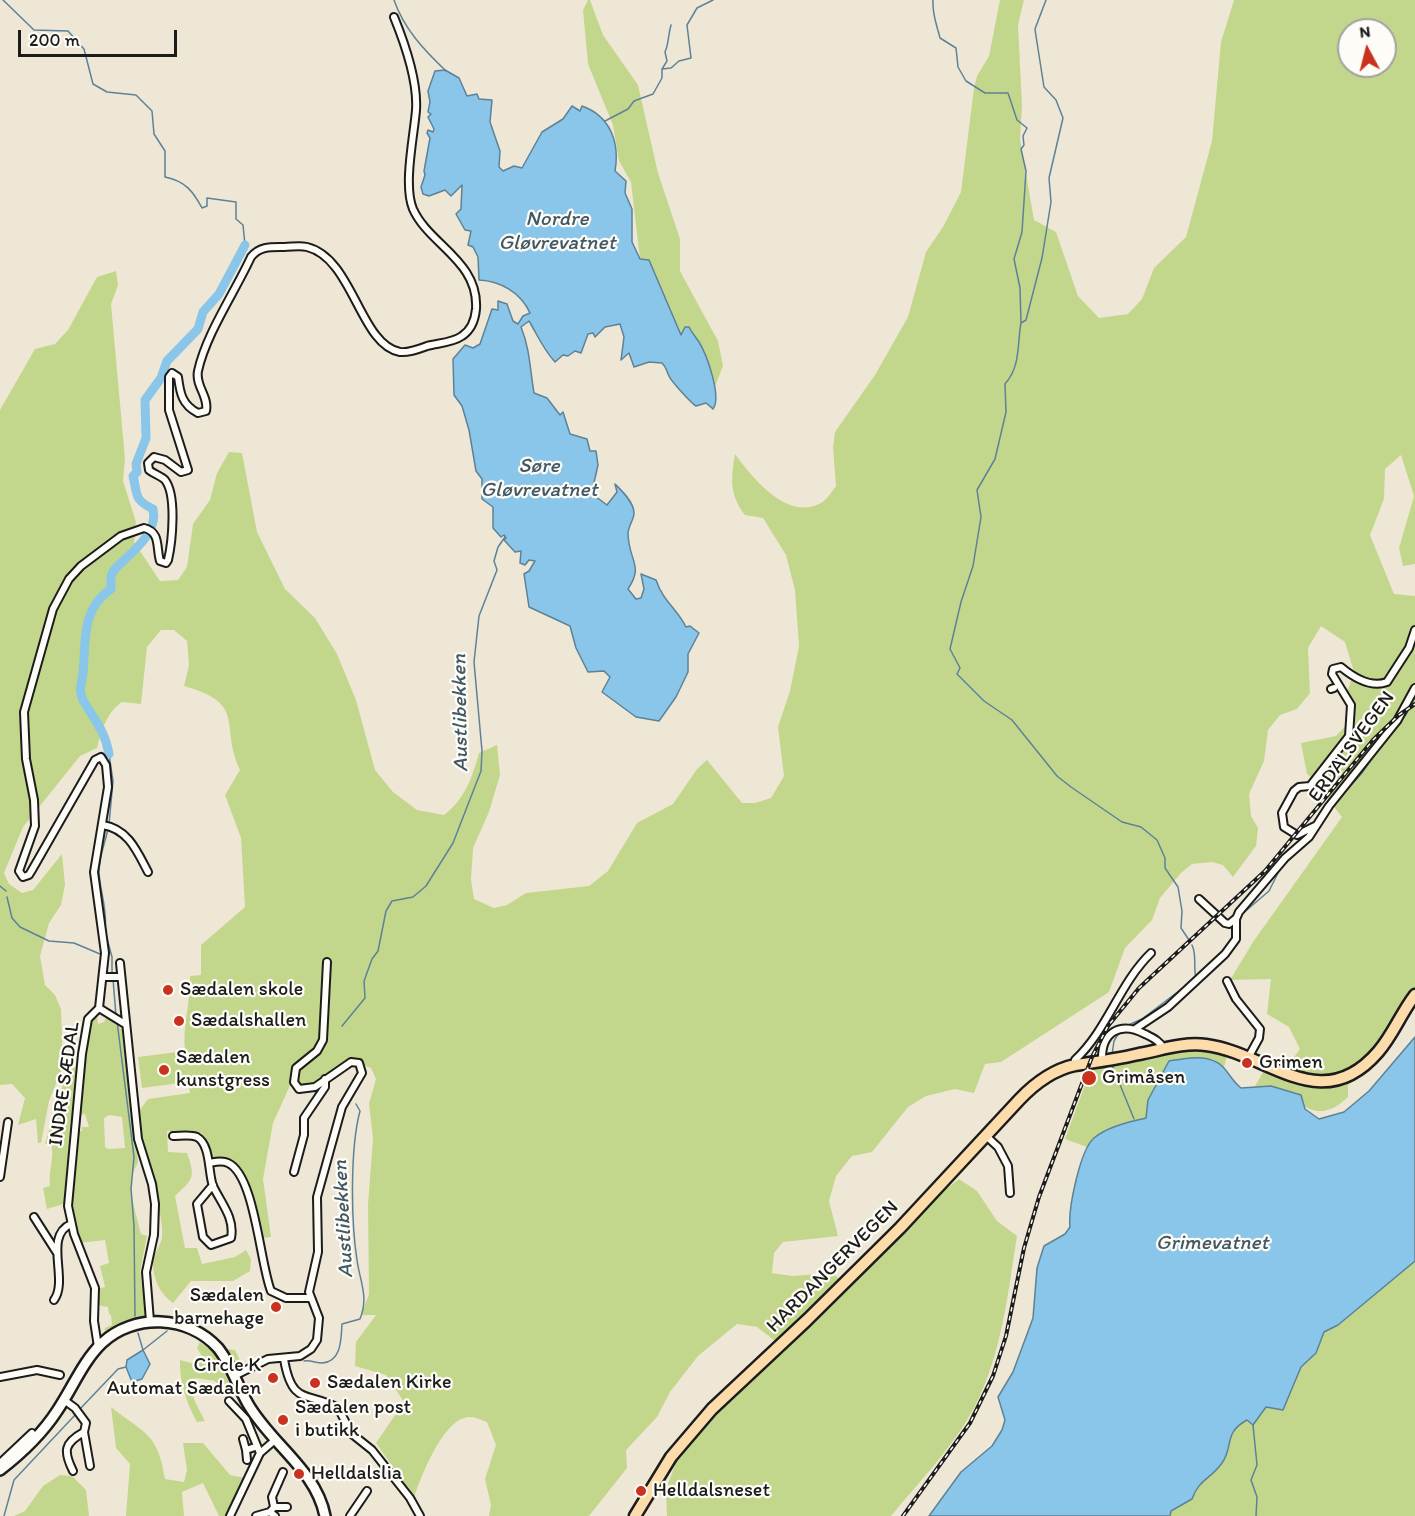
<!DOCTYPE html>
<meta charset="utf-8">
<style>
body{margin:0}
#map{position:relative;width:1415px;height:1516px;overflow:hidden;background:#efe7d5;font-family:Itim,sans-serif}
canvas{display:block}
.north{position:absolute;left:1337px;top:18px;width:60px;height:60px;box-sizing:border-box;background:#fdfcf7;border:2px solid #a3a29f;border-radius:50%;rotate:353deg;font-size:16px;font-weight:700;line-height:24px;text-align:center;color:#1c1c1c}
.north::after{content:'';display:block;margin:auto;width:21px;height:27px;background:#c8321e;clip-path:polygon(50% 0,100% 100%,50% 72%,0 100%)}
.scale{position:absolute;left:18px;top:30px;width:159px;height:27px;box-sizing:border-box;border:3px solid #1c1c1c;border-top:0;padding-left:8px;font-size:18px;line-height:21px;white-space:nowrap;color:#1c1c1c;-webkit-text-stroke:4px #fdfcf7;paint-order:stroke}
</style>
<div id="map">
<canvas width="1415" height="1516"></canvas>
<div class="north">N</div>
<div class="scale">200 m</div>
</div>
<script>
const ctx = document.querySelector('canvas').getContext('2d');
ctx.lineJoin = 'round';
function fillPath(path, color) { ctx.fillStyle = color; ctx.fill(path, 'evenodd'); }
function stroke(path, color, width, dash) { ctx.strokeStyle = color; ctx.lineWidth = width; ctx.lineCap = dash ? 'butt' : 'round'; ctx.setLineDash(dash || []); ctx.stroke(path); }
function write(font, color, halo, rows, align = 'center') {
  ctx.font = font + ' Itim,sans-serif'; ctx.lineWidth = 4.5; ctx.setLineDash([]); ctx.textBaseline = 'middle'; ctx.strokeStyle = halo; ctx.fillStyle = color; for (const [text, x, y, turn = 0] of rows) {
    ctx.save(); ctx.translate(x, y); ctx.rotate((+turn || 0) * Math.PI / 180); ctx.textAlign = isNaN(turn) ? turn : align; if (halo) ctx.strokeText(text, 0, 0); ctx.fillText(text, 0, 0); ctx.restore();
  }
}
const green = new Path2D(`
 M588,0H590L603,35L638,85L658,173L680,239V271L718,341L723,366L714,389C711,371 707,345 692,335L681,336L654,274L640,259L631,182L619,161L613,125L588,64L583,10Z
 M1000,0H1024L1018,25L1022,105L1020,139L1034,220L1056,232L1078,296L1099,318L1128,314L1142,299L1154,268L1186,237L1212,141L1221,42L1234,0H1415V564L1403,566L1399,548L1414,496L1401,455L1385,469L1384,499L1370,535L1394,594L1415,596V1004L1367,1072L1348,1085V1097C1316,1128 1301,1100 1273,1088C1267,1085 1260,1087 1254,1088L1267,1065L1283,1072L1300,1049L1289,1027L1267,1014L1271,979L1230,980L1253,942L1342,817C1328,800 1324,788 1307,774L1301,743L1336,736L1347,724L1345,698L1354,672L1345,642L1321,626L1308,648L1310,693L1297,709L1280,715L1268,730L1264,761L1249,794L1251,816L1258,828L1256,846L1233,877L1223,865L1212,862L1192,864L1181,873L1160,898L1152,920L1125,948L1109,992L1001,1062L985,1064L974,1093L955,1089L926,1096L908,1107L872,1152L852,1156L836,1176L829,1201L838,1236L783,1242L774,1253L772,1273L792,1276L832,1273L845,1283L923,1207L959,1179L977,1191L997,1221L1017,1236C1008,1293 1002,1353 975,1406C954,1446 920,1481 891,1516H667L666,1489L678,1457L707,1417L779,1344L757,1327L737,1324L698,1356L670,1392L657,1417L626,1450L627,1468L589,1516H489L491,1505L485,1479L496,1445L487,1422C479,1419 472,1415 464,1418C441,1425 421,1477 414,1497L376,1443L404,1402L386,1375L355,1366L356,1342L376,1315H361L369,1294L368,1205L373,1138L369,1104L376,1079L371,1068L355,1062L319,1084L296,1089L292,1081L273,1123L263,1179L271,1237L262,1238L254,1197L232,1160L210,1156L202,1133L167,1131L168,1152L187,1153C196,1178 193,1179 175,1196L185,1248H197L202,1264L235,1257L246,1250L251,1259L250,1271L233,1281H191L173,1303C160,1294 153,1279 153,1263C153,1254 161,1246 162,1237C165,1214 142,1149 137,1123L139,1111L148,1099L190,1093L188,1082L142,1088L138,1057L185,1051C182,1026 191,1002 190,976L201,975V945L245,907L241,838L225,795L240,770C219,725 248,704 184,686L189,665L187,641L174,630H161L147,647L141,704L122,702C106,713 102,730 97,748L80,756L23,827L4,873L9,884L22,893L33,890L62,854L65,885L61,905L49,923L40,956L45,985L55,995L61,1009L63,1066L49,1101L41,1143H38L36,1119L18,1125L25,1098L12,1084L0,1085V410L35,349L55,344L68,330L97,277L116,271L118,285L111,304L125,459L123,481L136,522L134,542L160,581L178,580L187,567L193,524L210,500L217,473L229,452L242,453L257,532L285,589L315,618L337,654L356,700L375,770L393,792L417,810L444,815C465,799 472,778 479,753L497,745L500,775L489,812L473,848L471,880L474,899L494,908L507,905L526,893L589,886L608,871L637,823L673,804L697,769L707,760L742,803H755L771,798L784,776L778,727L790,691L799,646L795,590L786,555L763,518L745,515C729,494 731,479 735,454C752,477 787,522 821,503C827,500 832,491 836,486L833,448L835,432L875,375L908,317L926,252L943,227L961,192L974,88L977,76L989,56ZM1349,30H1385V66H1349Z
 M97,1016L98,1024L104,1022L107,1016L122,1030L138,1161C138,1164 136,1166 135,1168C126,1188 137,1216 141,1234L147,1236L140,1271L146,1316L116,1326L104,1336L105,1328L112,1325L111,1315L109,1314L108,1307L97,1305L98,1289L105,1287L100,1266L109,1263L105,1240L79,1243L70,1202L47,1209L43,1188L50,1186C48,1171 55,1157 51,1144H45L67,1071L83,1064L91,1018ZM85,1114L89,1127H82V1131H78L77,1115ZM109,1115L122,1117L125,1148L108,1149L105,1147L104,1118Z
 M1207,1048L1227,1054L1224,1068L1213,1059L1169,1061L1148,1100L1146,1118L1095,1137L1087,1147L1065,1139L1092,1066L1163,1052Z
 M1415,1261V1516H1170L1171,1512L1192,1499L1197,1486L1225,1457L1232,1430L1247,1420L1253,1424L1266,1406L1272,1407L1291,1387L1301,1367L1316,1353L1324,1332L1338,1325Z
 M200,1342L214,1353L234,1392L226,1396L220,1391L215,1381L196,1378C186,1392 199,1408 205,1421L197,1422C187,1405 179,1380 180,1360L195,1364L203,1358L197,1348Z
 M228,1349L235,1350L242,1364L239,1368L233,1367L225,1352Z
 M111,1407C145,1434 158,1433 165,1479L184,1482L187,1470L183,1443H203L230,1475L245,1478L226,1516H219L203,1483L182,1492L184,1516H126L130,1464L116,1448Z
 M60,1475L72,1476L86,1490L89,1516H14L25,1511L43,1486Z`);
const water = new Path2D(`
 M445,70L459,78L467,96L477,94L479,99L492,100L490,122L500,151L499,167L503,171L514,166L522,168L542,132L563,119L572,106L580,111L582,106C610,116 620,142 615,171L626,181L625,193L632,209V242L640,259L649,260L681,335L685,327H689C692,333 695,336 699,342C707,355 722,397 713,409L706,403L696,406C691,403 671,381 669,376C666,370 667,368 662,363L649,362L634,367L629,353L621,360L624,337L620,324L605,327L595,337L593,333L588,334L581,353L575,351L568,356L563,355L555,362C543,349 538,336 529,321L521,327C530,349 530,370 534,393L547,398L560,415L563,412L570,434L587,439L590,451H596L598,465L593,487L595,496L607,505L617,492L615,484C621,490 634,502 634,513C634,520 628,526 628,534C629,562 644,565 628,589L636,599L641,598L644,589L641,574L656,580C663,601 677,609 686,627L690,626L699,633L688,654V672L676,697L659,721L636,717L602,692L610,677L604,671L588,672L576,648L570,626L529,607L524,574L529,571L535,561L529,560L525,565L520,563L521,551L515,552L504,540L506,538L504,535L501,537L493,528V507L482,499V479L476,471L469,430L462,406L454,395L453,359L465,345L473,348L480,344L492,309L498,310V301L507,304L513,321L518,324L523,316L530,313C521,293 501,281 479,280L478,257L473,247L468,245L471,231L465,230L456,214L461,209L462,185L451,196L445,190L429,196L423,194L421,187L425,175L424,171L430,138L427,133L428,130L433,132L434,129L428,117L431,114L428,112L430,102L428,91L435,71Z
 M1415,1037V1261L1338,1325L1324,1332L1316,1353L1301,1367L1283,1410L1266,1407L1253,1425L1247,1420C1223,1433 1234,1446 1222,1463C1211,1479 1199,1479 1192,1499L1171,1511L1170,1516H929L961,1472L992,1446L1002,1430L1005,1420L998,1397L1013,1372L1033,1318L1037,1268L1044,1246L1065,1234L1070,1227C1068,1209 1080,1150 1094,1138C1108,1126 1130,1122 1146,1118L1148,1100L1169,1061C1186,1058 1210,1053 1223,1067C1230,1074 1232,1081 1241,1088L1271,1086L1301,1095L1305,1109L1319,1119L1344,1112L1369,1091Z
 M143,1350L150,1364L142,1379L132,1382L126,1367L127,1360Z`);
const stream = new Path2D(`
 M3,0L34,30L68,31L84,49L93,84L107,92L136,95L152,111L154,134L165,151V177C185,181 193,191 202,208L207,206V198L236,202V219L243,225L245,245
 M394,0C404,29 424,50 446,71
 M933,0C932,15 937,25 940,38L956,48L958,67L966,81L985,93H1008L1017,120L1027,128L1023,136L1024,145L1021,149L1026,171L1022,232L1014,259L1020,288L1021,323
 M1046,0L1035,29L1036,36L1044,87L1056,100L1063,118L1049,178L1051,202L1042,258L1026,320L1021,323C1017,344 1021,366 1005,384L1006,412L995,459L977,490L981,517L973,566L961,602L950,649L960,668L957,674L984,701L1012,720L1057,776L1071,787L1122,822L1141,827L1157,840L1165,858V868L1178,887L1182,911L1181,928L1189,940
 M662,69L671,68L679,61L691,58L687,25L697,8L713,0
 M605,121L628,109L634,101L653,94L662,78V69L667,61L665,52C669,43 668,35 671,25
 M1390,735L1407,713L1415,696
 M109,754L113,781L109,824
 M1330,809L1362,773L1381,745
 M1299,849L1309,841
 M0,886L6,891
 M7,897L12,918L20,927L49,941L74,943L100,954
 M1241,915L1269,891L1281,867
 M105,930C108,911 100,892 99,872C99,857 105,843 108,829
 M106,935L112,957V975
 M1192,945C1197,955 1193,966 1196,978
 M113,979L116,1016
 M117,1021L134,1157L131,1189L134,1226L135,1316
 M342,1026L365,998L364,981L372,959L378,951L386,911L392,901L413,897L426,886L453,843L481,771L482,751L474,662L479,616L497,570L494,561L498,547L505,537
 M1126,1026L1142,1019L1188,984
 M1112,1055L1114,1041L1120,1031
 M1112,1065L1134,1119
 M138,1333L143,1350L167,1331
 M304,1361C311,1360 316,1363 322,1363C342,1362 341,1338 342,1324L360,1319C369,1297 360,1282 357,1260C351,1222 350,1148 360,1111L356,1104
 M79,1410L118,1369L126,1367
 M1253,1425L1257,1465L1251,1480L1257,1497L1256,1516
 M4,1516L14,1480L76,1414`);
const river = new Path2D(`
 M109,754C105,730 94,720 83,700C78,690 82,683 83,673C86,641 81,609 111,589V576L114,570C129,554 159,534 153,509C133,499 138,495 133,476L137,472L136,464L146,438L145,400L161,378L167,361L198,329L203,312L219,294L245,245`);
const street = new Path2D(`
 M1331,689L1334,688
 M103,825C128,829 137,851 148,872
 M1315,826L1297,835L1284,827L1282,813L1294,791L1299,787L1310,786L1349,736L1351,705L1332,674L1333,669L1341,667C1353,677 1371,688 1387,682L1409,648L1415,630
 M1199,899L1225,923L1229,924L1235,919
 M120,963L138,1139L152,1184L155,1204L154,1235L146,1272L150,1321
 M104,977H121
 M1227,981L1236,999L1260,1029L1259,1038L1248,1058
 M99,1008L105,953L94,872L108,787L106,765L101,757L95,760L32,870L29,875L23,877L19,871L35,826L34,800L26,759L24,712L53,609L69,579L81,566L121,536L144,528C161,532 156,548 160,561L166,563L168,560C172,543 177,495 165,480C161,476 154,474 149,470L148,463L154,457L165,460L181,472L188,470L169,410V377L172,373L178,377C180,393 182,405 198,413L206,411C209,396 195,386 198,371C206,334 235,292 251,257C260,246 271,247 284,247C292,247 299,245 307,247C353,258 360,345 400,352C409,353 419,349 427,346C438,343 452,343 462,336C471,330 475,320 476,309C479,261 429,245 413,209C403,185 414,136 416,110C418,80 405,44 394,17
 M99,1008L125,1024
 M1135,1029L1168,1007L1225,954L1236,939V919L1239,912L1285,858L1309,837L1329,806L1397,721L1415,688
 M1102,1061C1101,1032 1120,1021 1145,1034C1153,1038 1160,1041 1164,1049
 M1075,1065V1060C1108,1029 1119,984 1151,953
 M985,1135L998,1147L1008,1166L1010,1193
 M173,1136C180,1136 190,1134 197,1137C211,1145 208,1173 213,1186C221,1203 235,1218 231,1238L211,1245L203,1237L197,1204L213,1185
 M209,1163C215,1162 222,1160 228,1163C255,1175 260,1264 271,1291L286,1298H310
 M294,1172L304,1135V1118L325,1087V1079
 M0,1177L8,1122
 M34,1217L57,1253
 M54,1300C69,1280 43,1236 71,1224
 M98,1347L94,1321L95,1288L74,1234L68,1206L82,1054L88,1019L99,1008
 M284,1359C292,1407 308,1391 338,1408L352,1434L372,1450L410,1498L420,1516
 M234,1376L268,1359L300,1356L311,1349L317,1340L319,1318L309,1292L318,1252L317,1197L342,1107L362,1073L359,1063L351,1062L315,1087L299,1089L294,1082L296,1068L317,1051L323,1040L327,962
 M0,1377L37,1370L60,1375
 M64,1400L75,1408L86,1423L84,1432C64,1443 63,1451 73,1471
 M229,1401L246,1419L260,1453
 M84,1432L90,1466
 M243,1439L246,1450L255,1447
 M246,1450L247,1460
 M0,1463L32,1433
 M274,1507H287
 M270,1512L274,1507L272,1497L283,1472
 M230,1516L260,1453L275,1440
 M256,1516L270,1512L275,1516
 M350,1516L367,1491`);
const secondary = new Path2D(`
 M0,1470C22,1453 42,1434 57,1411C72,1389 83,1361 102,1343C134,1313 188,1315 218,1348C231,1364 238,1387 248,1404C271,1444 316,1470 325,1516`);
const primary = new Path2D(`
 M635,1516L671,1457L712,1409L807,1320L900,1228L1019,1100C1035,1083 1052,1070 1075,1065C1097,1062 1118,1059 1139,1054C1161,1050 1183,1042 1206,1045C1268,1053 1321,1118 1378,1052C1393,1035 1401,1013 1415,995`);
const rail = new Path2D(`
 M903,1516L970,1423L993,1376L1006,1336L1024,1248L1039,1197L1092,1057L1108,1026L1139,988L1265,871L1373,740L1399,715L1415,704`);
const markers = [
 [168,990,6,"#c8321e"],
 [179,1021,6,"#c8321e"],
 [1247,1063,6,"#c8321e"],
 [164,1070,6,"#c8321e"],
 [1089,1078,8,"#c8321e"],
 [276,1307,6,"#c8321e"],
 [273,1378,6,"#c8321e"],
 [315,1383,6,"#c8321e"],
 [283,1420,6,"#c8321e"],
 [299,1474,6,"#c8321e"],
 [641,1491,6,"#c8321e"]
];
const streetNames = [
 ["ERDALSVEGEN",1352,747,-54],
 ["INDRE SÆDAL",65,1084,-82],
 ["HARDANGERVEGEN",833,1267,-45]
];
const poiNames = [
 ["Sædalen skole",180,990],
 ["Sædalshallen",191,1021],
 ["Sædalen",176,1058],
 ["kunstgress",176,1081],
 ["Grimen",1259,1063],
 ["Grimåsen",1102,1078],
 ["Sædalen",264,1296,"right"],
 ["barnehage",264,1319,"right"],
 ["Circle K",261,1366,"right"],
 ["Automat Sædalen",261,1389,"right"],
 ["Sædalen Kirke",327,1383],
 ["Sædalen post",295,1408],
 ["i butikk",295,1431],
 ["Helldalslia",311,1474],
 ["Helldalsneset",653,1491]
];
const waterNames = [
 ["Nordre",557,220],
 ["Gløvrevatnet",557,244],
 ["Søre",539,467],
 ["Gløvrevatnet",539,491],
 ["Austlibekken",461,713,-91],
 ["Austlibekken",344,1219,-93],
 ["Grimevatnet",1212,1244]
];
fillPath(green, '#c3d78c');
fillPath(water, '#89c6e9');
stroke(water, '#5d8297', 1.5);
stroke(stream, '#5d8297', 1.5);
stroke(river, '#89c6e9', 9);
stroke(street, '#1c1c1c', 10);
stroke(secondary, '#1c1c1c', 14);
stroke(primary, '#1c1c1c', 15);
stroke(street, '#fdfcf7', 6);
stroke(secondary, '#fdfcf7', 9);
stroke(primary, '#fddcac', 10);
stroke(rail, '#1c1c1c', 4);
stroke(rail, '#fdfcf7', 1.5, [4.5]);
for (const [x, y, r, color] of markers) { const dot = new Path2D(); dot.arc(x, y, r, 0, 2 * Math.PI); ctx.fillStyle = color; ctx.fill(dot); stroke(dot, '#fdfcf7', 2); }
write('20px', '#1c1c1c', '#fdfcf7', streetNames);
write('20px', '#1c1c1c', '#fdfcf7', poiNames, 'left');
write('italic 21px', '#425864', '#fdfcf7', waterNames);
</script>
